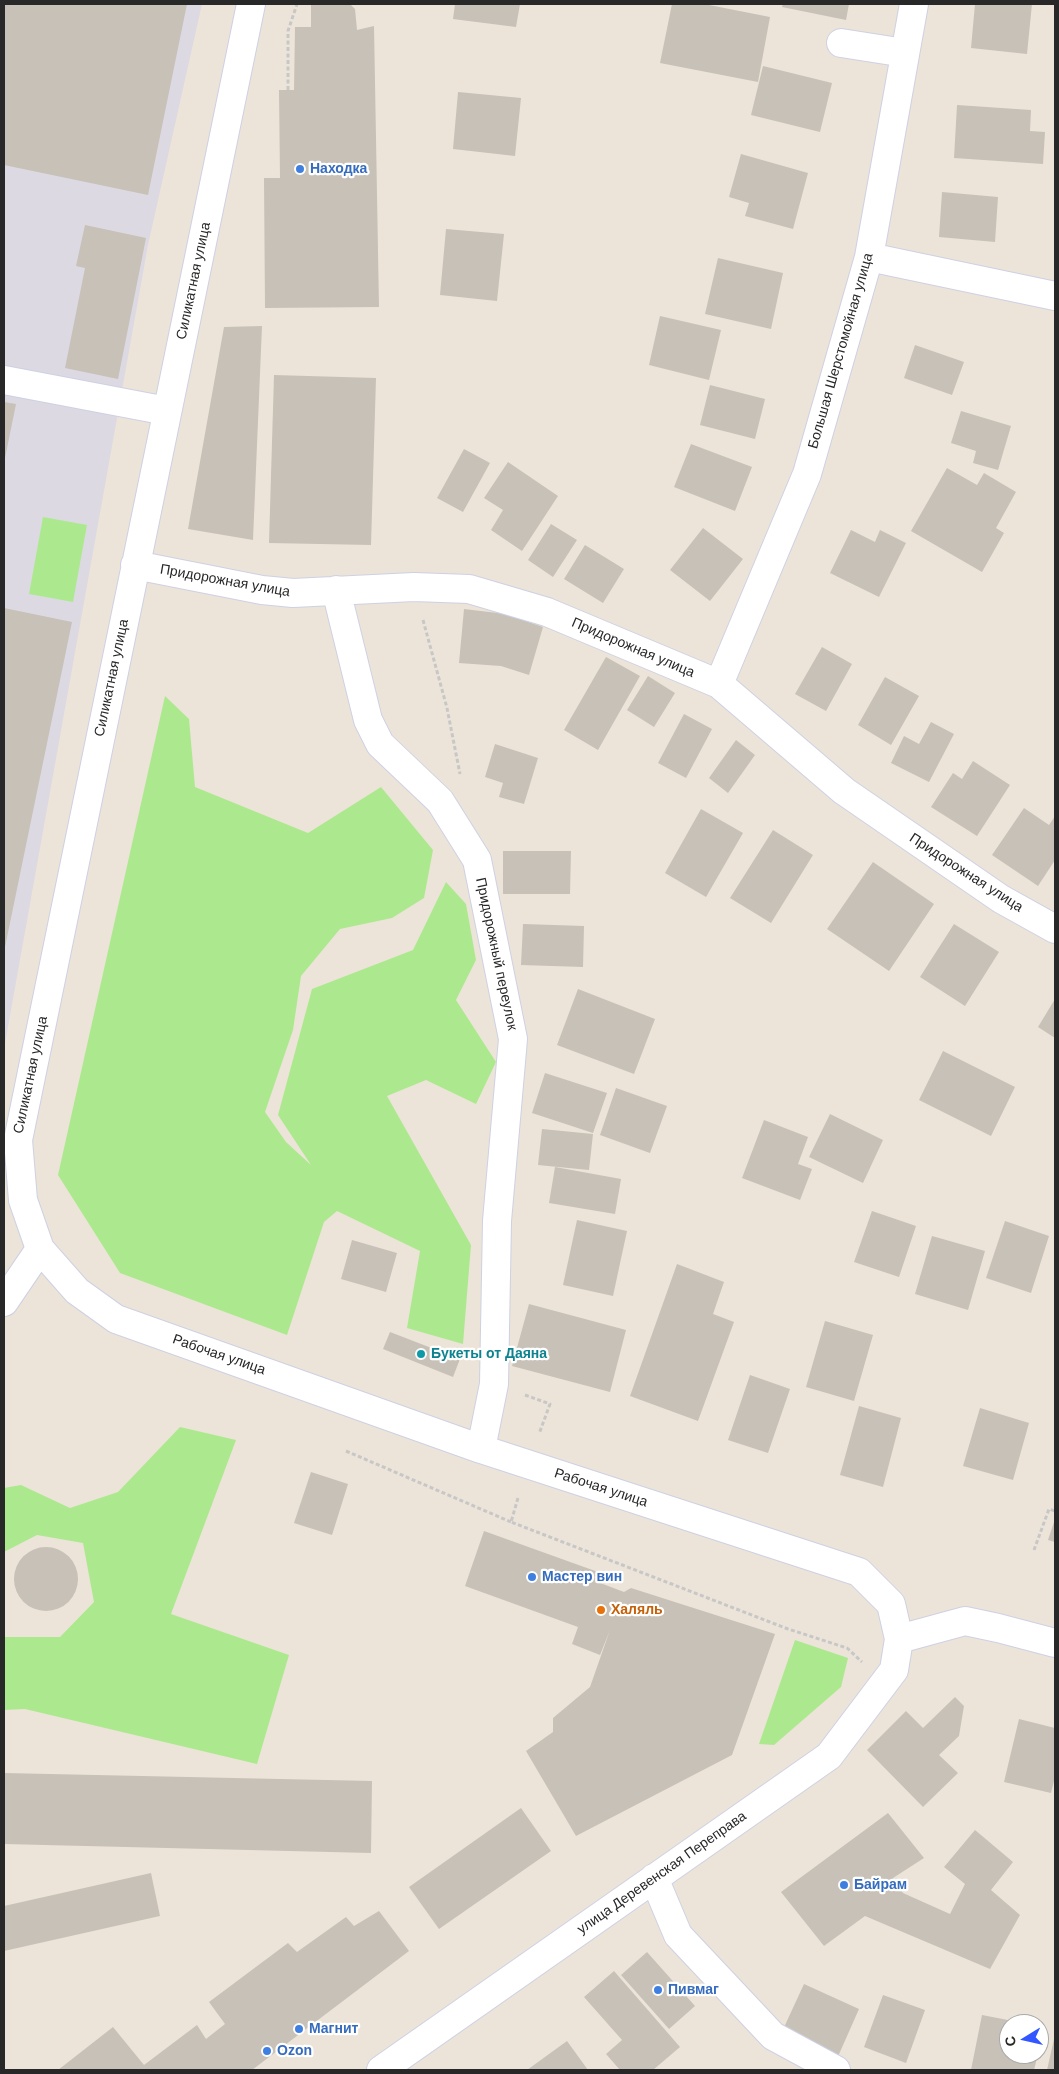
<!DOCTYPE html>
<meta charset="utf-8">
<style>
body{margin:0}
#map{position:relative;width:1059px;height:2074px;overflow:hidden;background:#ece4d8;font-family:Arial,sans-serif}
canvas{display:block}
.frame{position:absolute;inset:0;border:5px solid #282828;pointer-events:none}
.north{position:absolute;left:999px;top:2014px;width:50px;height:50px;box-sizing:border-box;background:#fff;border:1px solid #a9a9a9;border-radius:50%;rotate:261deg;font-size:14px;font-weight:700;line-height:20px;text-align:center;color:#282828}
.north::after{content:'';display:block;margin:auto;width:18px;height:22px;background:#3256ff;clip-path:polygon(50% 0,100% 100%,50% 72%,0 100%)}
</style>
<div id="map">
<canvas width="1059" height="2074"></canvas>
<div class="frame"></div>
<div class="north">С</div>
</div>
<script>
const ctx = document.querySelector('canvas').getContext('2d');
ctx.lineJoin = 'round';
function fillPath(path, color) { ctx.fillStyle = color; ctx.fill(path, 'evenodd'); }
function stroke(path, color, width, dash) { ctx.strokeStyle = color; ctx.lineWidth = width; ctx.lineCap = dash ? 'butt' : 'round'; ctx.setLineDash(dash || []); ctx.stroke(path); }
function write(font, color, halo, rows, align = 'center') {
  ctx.font = font + ' Arial,sans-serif'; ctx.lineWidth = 4.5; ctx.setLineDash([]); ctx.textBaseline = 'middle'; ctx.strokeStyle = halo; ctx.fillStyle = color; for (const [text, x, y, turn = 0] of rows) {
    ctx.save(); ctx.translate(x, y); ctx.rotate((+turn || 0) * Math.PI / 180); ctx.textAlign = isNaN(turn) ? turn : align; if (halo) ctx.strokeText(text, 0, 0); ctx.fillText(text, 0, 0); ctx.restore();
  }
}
const industrial = new Path2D(`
 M4,4H202L148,245L4,1049Z`);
const green = new Path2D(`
 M43,517L87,525L73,602L29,594Z
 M165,696L189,719L195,787L308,833L381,787L433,850L424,898L392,918L340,929L301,976L293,1030L265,1112L286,1142L311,1165L278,1115L312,989L413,950L446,882L466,904L476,960L456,1000L496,1062L476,1104L426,1080L387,1096L471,1245L463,1344L407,1328L420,1251L337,1211L324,1222L287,1335L120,1273L58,1175Z
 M180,1427L236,1440L171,1614L289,1655L257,1764L25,1709L4,1710V1637H60L94,1602L83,1543L37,1535L4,1552V1488L21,1485L70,1508L118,1492Z
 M795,1640L848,1658L841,1687L774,1745L759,1744Z`);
const building = new Path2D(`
 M4,4H187L148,195L4,165Z
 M311,4H350L355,9L357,30L374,26L379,307L265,308L264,178H280L279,90H294L295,27H311Z
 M455,4H520L516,27L453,19Z
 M672,4H704L770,17L758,82L660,63Z
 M783,4H849L846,20L782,7Z
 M975,4H1032L1027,54L971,48Z
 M763,66L832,83L820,132L751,115Z
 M458,92L521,98L515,156L453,149Z
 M957,105L1031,110L1030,131L1045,132L1043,164L954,158Z
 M741,154L808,173L793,229L745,216L749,203L729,197Z
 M942,192L998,197L995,242L939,237Z
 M85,225L146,238L118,379L65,368L85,268L76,266Z
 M446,229L504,234L497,301L440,295Z
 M718,258L783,273L771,329L705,314Z
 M660,316L721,330L709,380L649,365Z
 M262,326L253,540L188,529L224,327Z
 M915,345L964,362L952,395L904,378Z
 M274,375L376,378L371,545L269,543Z
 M710,385L765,399L755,439L700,425Z
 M4,402L16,404L5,458H4Z
 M961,411L1011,426L998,470L973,463L976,451L951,443Z
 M691,444L752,467L735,511L674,487Z
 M464,449L490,463L463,512L437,498Z
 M508,462L558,496L522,551L491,530L503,510L484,498Z
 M947,468L977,485L984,473L1016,492L996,528L1004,533L982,572L911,531Z
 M551,524L577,540L553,577L528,560Z
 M703,528L743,559L710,601L670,570Z
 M851,530L875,542L880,530L906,543L879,597L830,573Z
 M585,545L624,569L603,603L564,579Z
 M4,608L72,622L5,947H4Z
 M464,609L506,614L543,627L529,675L501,666L459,663Z
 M822,647L852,664L826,711L795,694Z
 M606,657L640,676L598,750L564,730Z
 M648,676L675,693L654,727L627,710Z
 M885,677L919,696L891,745L858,725Z
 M684,714L712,729L686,778L658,763Z
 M931,722L954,734L929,782L891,763L904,736L919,744Z
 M736,740L755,755L728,793L709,778Z
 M495,744L538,758L524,804L499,797L503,783L485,777Z
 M973,761L1010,785L977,836L931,807L953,773L962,779Z
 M1024,808L1049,825L1055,816V860L1038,886L992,855Z
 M701,809L743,833L706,897L665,873Z
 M773,830L813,855L771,923L730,898Z
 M503,851H571L570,894H503Z
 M873,862L934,904L889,971L827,929Z
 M523,924L584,926L583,967L521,965Z
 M954,924L999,952L965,1006L920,977Z
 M578,989L655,1019L634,1074L557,1045Z
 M1055,999V1038L1038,1027Z
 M943,1051L1015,1087L991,1136L919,1100Z
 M545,1073L607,1093L593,1133L532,1113Z
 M616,1088L667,1106L650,1153L600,1135Z
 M830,1114L883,1140L863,1183L809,1157Z
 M764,1120L808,1137L798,1164L812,1169L800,1200L742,1178Z
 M542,1129L593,1134L589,1170L538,1165Z
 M555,1167L621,1179L615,1214L549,1203Z
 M872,1211L916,1226L899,1277L854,1262Z
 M577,1220L627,1231L613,1296L563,1285Z
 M1005,1221L1049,1236L1031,1293L986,1278Z
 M932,1236L985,1251L968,1310L915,1294Z
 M352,1240L397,1253L386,1292L341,1279Z
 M677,1264L724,1282L713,1314L734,1322L698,1421L630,1396Z
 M529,1304L626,1330L610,1392L512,1366Z
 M825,1321L873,1335L854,1401L806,1387Z
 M390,1332L460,1359L453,1377L383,1349Z
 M750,1375L790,1389L768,1453L728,1440Z
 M859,1406L901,1418L883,1487L840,1475Z
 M980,1408L1029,1423L1013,1480L963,1466Z
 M311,1472L348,1484L332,1535L294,1523Z
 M1055,1519V1542L1048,1540Z
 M484,1531L598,1572L595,1581L624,1592L631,1588L775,1634L732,1755L576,1836L526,1751L553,1732V1718L590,1687L610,1630L600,1655L572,1644L578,1627L465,1586Z
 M14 1579a32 32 0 1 1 64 0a32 32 0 1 1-64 0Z
 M955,1697L964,1706L959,1736L939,1755L958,1773L923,1807L867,1750L906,1711L923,1728Z
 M1019,1719L1055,1728V1777L1051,1793L1004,1782Z
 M4,1773L372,1781L371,1853L4,1844Z
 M521,1808L551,1851L439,1929L409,1887Z
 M888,1813L924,1858L893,1878L903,1893L950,1914L965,1884L944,1867L975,1830L1013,1862L991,1890L1020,1915L990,1969L865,1916L824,1946L781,1892Z
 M151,1873L160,1916L4,1951V1906Z
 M379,1911L409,1951L252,2070H58L113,2027L144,2065L197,2025L206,2039L225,2024L209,2002L288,1943L297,1952L346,1917L354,1926Z
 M647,1952L695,2006L669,2029L621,1975Z
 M614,1971L680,2047L653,2070H620L606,2054L622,2040L584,1997Z
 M804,1984L859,2009L836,2061L780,2036Z
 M883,1995L925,2010L906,2063L864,2047Z
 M982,2015L1018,2022L1017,2024H1009V2054H1038L1034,2070H971Z
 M1054,2039H1055V2070H1047Z
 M567,2041L588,2070H527Z`);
const path = new Path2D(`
 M288,90V31L297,4
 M423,620L447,708L460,774
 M525,1395L550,1404L539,1434
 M346,1451L511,1522
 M518,1498L511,1522L788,1629L847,1648L862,1662
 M1034,1550L1049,1509L1055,1511`);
const minor = new Path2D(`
 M251,4L18,1140L23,1200L40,1249L77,1291L116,1319L481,1449L859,1572L891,1604L899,1639L965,1621L998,1628L1055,1643
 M841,43L905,53
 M869,257L1055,296
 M4,380L167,411
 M135,565L262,590L293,593L414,587L469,589L547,612L719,684L844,791L1001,899L1055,929
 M336,590L368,720L380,744L440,801L477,860L513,1039L497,1221L494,1384L481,1449
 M719,684L807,474L869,257L914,4
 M4,1302L40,1249
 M654,1878L678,1935L773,2036L836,2070
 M381,2070L829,1756L894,1670L899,1639`);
const markers = [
 [300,169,5,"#3f7fe0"],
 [421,1354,5,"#0f9aa8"],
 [532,1577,5,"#3f7fe0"],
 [601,1610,5,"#e8710a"],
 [844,1885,5,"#3f7fe0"],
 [658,1990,5,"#3f7fe0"],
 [299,2029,5,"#3f7fe0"],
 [267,2051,5,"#3f7fe0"]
];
const shopNames = [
 ["Находка",310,169],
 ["Мастер вин",542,1577],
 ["Байрам",854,1885],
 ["Пивмаг",668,1990],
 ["Магнит",309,2029],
 ["Ozon",277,2051]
];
const streetNames = [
 ["Силикатная улица",194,281,-78],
 ["Большая Шерстомойная улица",841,351,-74],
 ["Придорожная улица",225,581,10],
 ["Придорожная улица",633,648,23],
 ["Силикатная улица",112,678,-78],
 ["Придорожная улица",966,873,33],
 ["Придорожный переулок",496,954,78],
 ["Силикатная улица",31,1075,-78],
 ["Рабочая улица",219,1355,19],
 ["Рабочая улица",601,1488,18],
 ["улица Деревенская Переправа",662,1873,-35]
];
const cultureNames = [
 ["Букеты от Даяна",431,1354]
];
const foodNames = [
 ["Халяль",611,1610]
];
fillPath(industrial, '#dcd9e3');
fillPath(green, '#ace98e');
fillPath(building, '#c7c1b8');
stroke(minor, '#cdd1e3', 30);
stroke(path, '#c7c7c7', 3, [4, 2.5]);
stroke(minor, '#fff', 28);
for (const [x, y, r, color] of markers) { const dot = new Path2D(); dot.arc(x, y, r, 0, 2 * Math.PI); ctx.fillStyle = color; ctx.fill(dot); stroke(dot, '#fff', 2); }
write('bold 14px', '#366cbe', '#fff', shopNames, 'left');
write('14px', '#282828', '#fff', streetNames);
write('bold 14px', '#0d838f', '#fff', cultureNames, 'left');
write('bold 14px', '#c56008', '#fff', foodNames, 'left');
</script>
